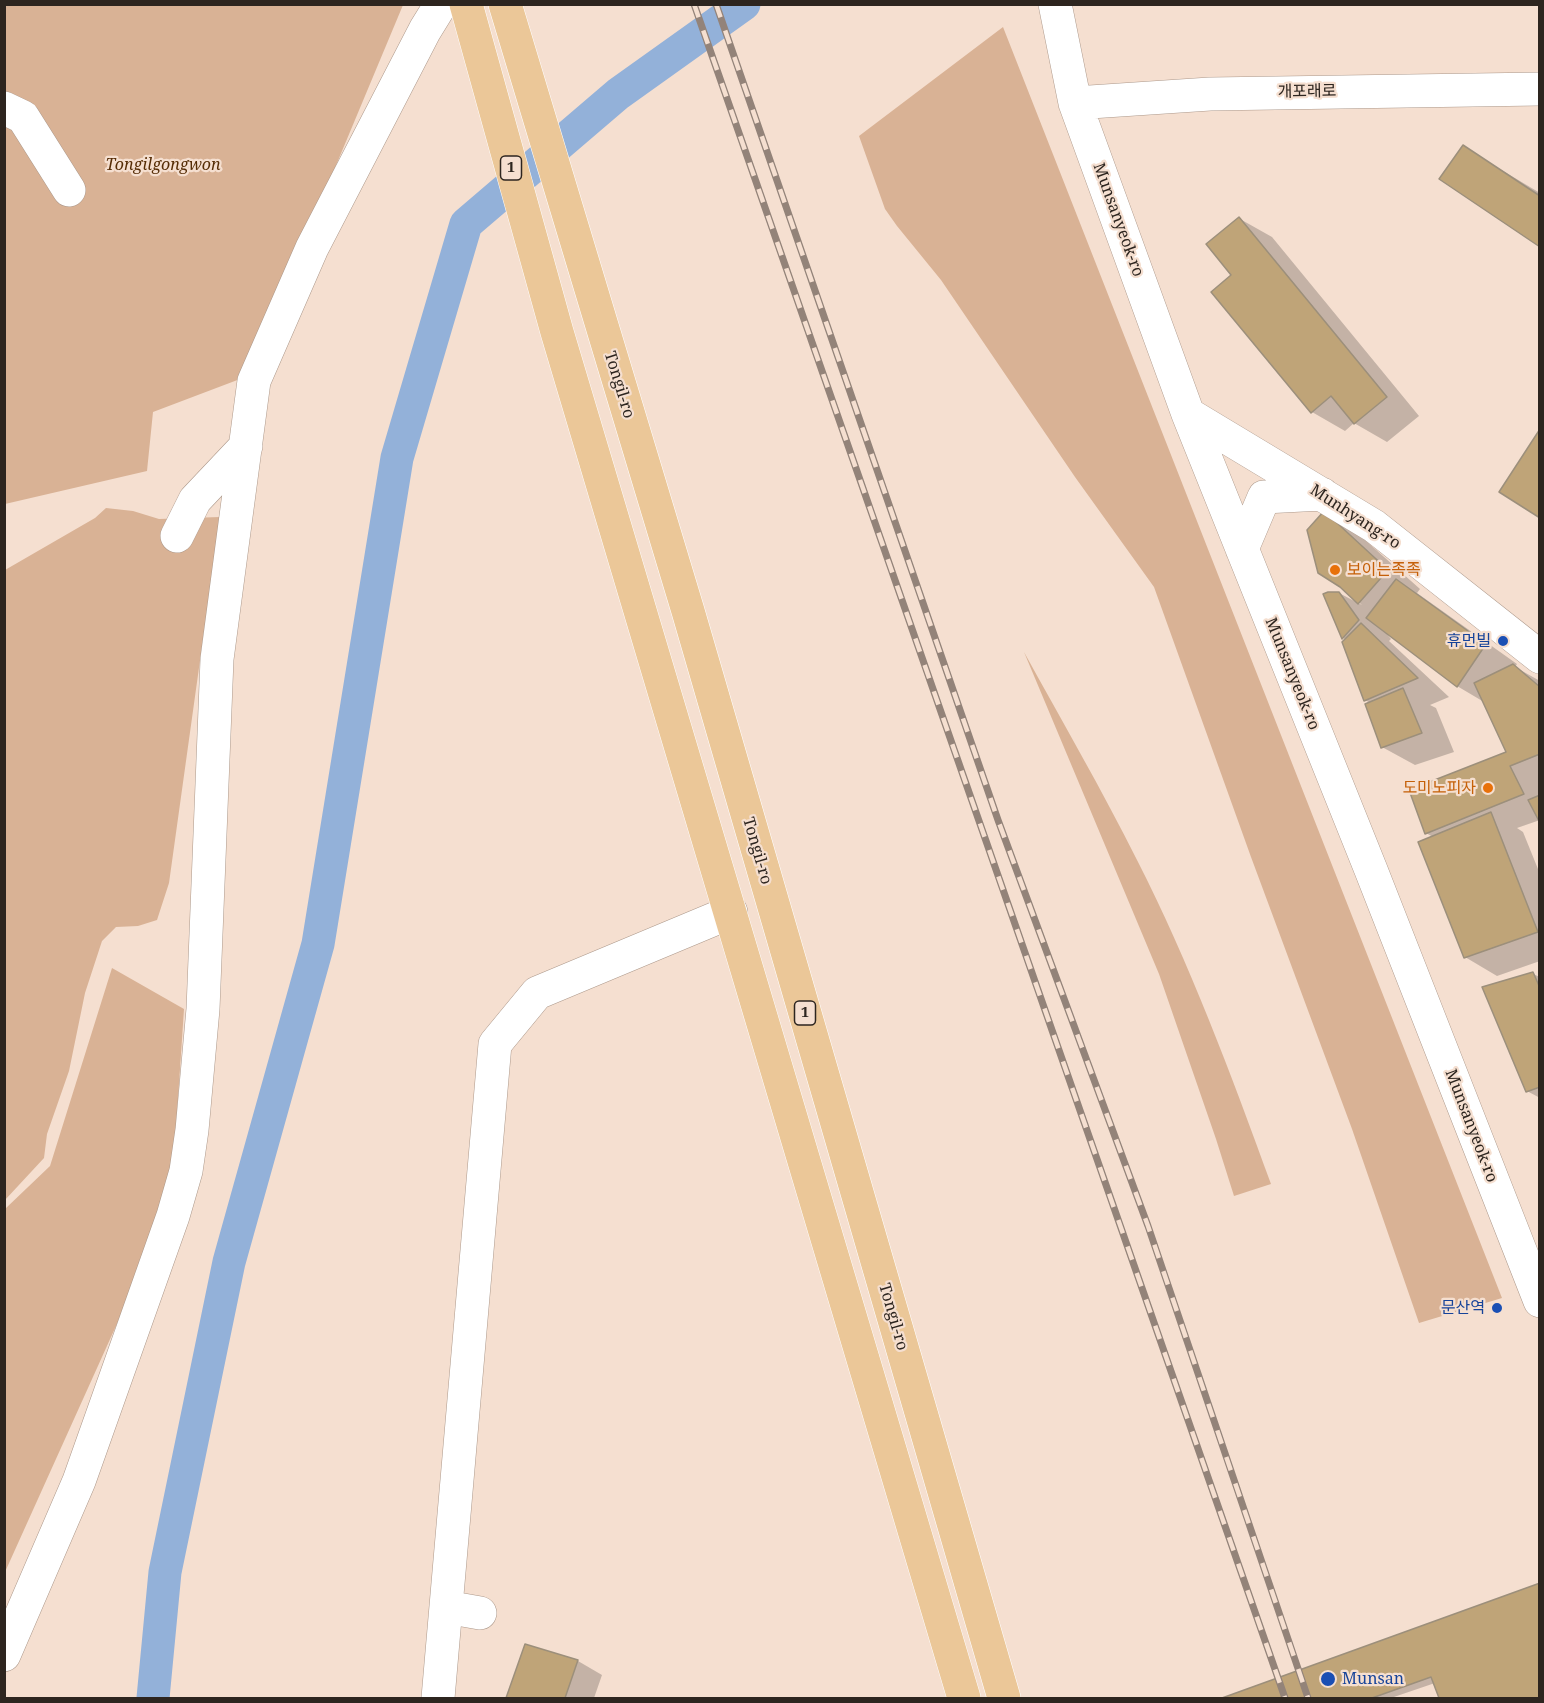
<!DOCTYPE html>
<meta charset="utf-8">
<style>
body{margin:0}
#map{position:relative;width:1544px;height:1703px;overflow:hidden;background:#f5dfd0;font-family:"Noto Serif",serif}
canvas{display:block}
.frame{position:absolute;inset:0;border:6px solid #2d251f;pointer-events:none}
</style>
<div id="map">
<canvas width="1544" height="1703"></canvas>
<div class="frame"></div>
</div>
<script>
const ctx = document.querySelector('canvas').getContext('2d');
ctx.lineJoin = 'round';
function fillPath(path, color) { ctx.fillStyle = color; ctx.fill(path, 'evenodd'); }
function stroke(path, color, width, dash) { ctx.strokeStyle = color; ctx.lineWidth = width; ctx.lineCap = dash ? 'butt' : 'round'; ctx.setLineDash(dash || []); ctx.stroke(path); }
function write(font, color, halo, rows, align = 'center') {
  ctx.font = font + ' "Noto Serif","Noto Sans KR",serif'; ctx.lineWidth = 4.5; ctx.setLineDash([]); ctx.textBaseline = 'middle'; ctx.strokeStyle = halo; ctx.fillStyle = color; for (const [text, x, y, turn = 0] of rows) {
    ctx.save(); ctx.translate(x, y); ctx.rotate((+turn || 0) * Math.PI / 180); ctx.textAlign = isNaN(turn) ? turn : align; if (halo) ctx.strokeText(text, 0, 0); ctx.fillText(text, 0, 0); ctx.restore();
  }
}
const green = new Path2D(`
 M4,5H403L248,376L153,412L147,471L5,504Z
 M1003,27L1502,1298L1419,1323L1352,1129L1251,857L1154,587L1075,477L941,280L897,226L885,209L859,136Z
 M106,508L133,511L159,519L220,517L169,883L157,920L138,926L116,927L102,941L85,993L69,1071L47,1134L44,1158L5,1200V570L95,518Z
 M1024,652C1062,721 1102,790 1137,860C1190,964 1231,1074 1271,1184L1234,1196L1216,1139L1159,974Z
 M112,968L184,1009L171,1204L5,1572V1209L50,1166Z`);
const shadow = new Path2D(`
 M1463,147L1540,193V246Z
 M1240,219L1272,237L1419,416L1387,442L1354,423L1345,431L1312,412L1233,275Z
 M1324,513L1356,532L1420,589L1417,593L1517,664L1515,667L1540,681V820L1517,828L1523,832L1540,874V961L1497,976L1465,957L1433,837L1426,833L1508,753L1484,702L1457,686L1386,633L1391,639L1389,641L1449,697L1430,705L1436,708L1454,752L1415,765L1382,747L1370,703L1365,700L1347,640L1343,638L1325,595L1339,593L1362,605L1340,586Z
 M1533,974L1540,977V1098L1527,1091Z
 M1540,1585V1698H1440L1435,1683L1391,1698H1226Z
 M526,1646L578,1661L602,1675L594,1698H507Z`);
const canal = new Path2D(`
 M153,1698L165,1572L229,1262L318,944L397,458L466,224L618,94L744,4`);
const building = new Path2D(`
 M1463,145L1540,196V247L1439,179Z
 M1239,217L1387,397L1354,424L1331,396L1311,413L1211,292L1231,275L1206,244Z
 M1540,429V518L1499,492Z
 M1324,511L1388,570L1358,604L1340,587L1318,573L1307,530Z
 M1396,579L1486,644L1457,687L1366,618Z
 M1328,592H1339L1359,620L1342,639L1323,594Z
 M1361,623L1418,678L1364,701L1342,642Z
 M1513,664L1540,687V754L1510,766L1524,794L1425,834L1409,790L1506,752L1474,683Z
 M1403,688L1422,733L1381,748L1365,704Z
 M1540,795V823L1528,800Z
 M1491,812L1538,932L1464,958L1418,842Z
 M1533,972L1540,988V1087L1526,1092L1482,987Z
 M1540,1583V1698H1439L1431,1677L1372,1698H1222Z
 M525,1644L578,1660L565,1698H506Z`);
const minor = new Path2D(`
 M1055,4L1075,103L1188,414L1371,870L1540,1301
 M1075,103L1210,94L1540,89
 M4,108L23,117L69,190
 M1188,414L1374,526L1540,657
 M177,536L195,500L246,446
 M1242,549L1264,497L1322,494
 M446,1607L480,1613
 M4,1655L79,1481L173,1216L186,1171L192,1130L203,1009L217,659L254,381L312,248L425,30L441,4
 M438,1698L495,1044L537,993L731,912`);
const major = new Path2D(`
 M466,4L557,332L964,1698
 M505,4L688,611L1004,1698`);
const rail = new Path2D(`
 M694,4L1285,1698
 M716,4L998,820L1148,1226L1308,1698`);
const markers = [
 [1335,570,6,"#e8710a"],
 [1503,641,6,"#1a4fb4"],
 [1488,788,6,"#e8710a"],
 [1497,1308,6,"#1a4fb4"],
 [1328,1679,8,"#1a4fb4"]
];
const shields = [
 [511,168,21],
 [805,1013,21]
];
const shieldNames = [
 ["1",511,168],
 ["1",805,1013]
];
const streetNames = [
 ["개포래로",1307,92,-1],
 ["Munsanyeok-ro",1118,220,70],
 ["Tongil-ro",619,385,73],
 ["Munhyang-ro",1355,517,33],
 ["Munsanyeok-ro",1292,674,68],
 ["Tongil-ro",757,851,74],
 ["Munsanyeok-ro",1471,1126,69],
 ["Tongil-ro",893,1317,74]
];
const parkNames = [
 ["Tongilgongwon",163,165]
];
const foodNames = [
 ["보이는족족",1347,570],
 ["도미노피자",1476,788,"right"]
];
const transitNames = [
 ["휴먼빌",1491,641],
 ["문산역",1485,1308],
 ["Munsan",1342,1679,"left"]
];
fillPath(green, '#d9b295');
fillPath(shadow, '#0003');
stroke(canal, '#93b1d9', 33);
fillPath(building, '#bfa478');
stroke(building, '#9c8f7b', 1.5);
stroke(minor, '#ac988a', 34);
stroke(major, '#fff', 34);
stroke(minor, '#fff', 33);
stroke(major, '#ebc798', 33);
stroke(rail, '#938379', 7);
stroke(rail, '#f5dfd0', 4.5, [14]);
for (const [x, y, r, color] of markers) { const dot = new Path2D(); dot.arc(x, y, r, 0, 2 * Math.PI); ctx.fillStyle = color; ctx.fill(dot); stroke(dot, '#f5dfd0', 2); }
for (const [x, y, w] of shields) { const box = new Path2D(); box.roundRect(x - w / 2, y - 12, w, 24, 4.5); ctx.fillStyle = '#f5dfd0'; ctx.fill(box); stroke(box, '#2d251f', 1.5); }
write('bold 15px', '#2d251f', null, shieldNames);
write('16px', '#2d251f', '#f5dfd0', streetNames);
write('italic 16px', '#562d06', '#f5dfd0', parkNames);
write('16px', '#c56008', '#f5dfd0', foodNames, 'left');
write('16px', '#164399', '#f5dfd0', transitNames, 'right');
</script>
